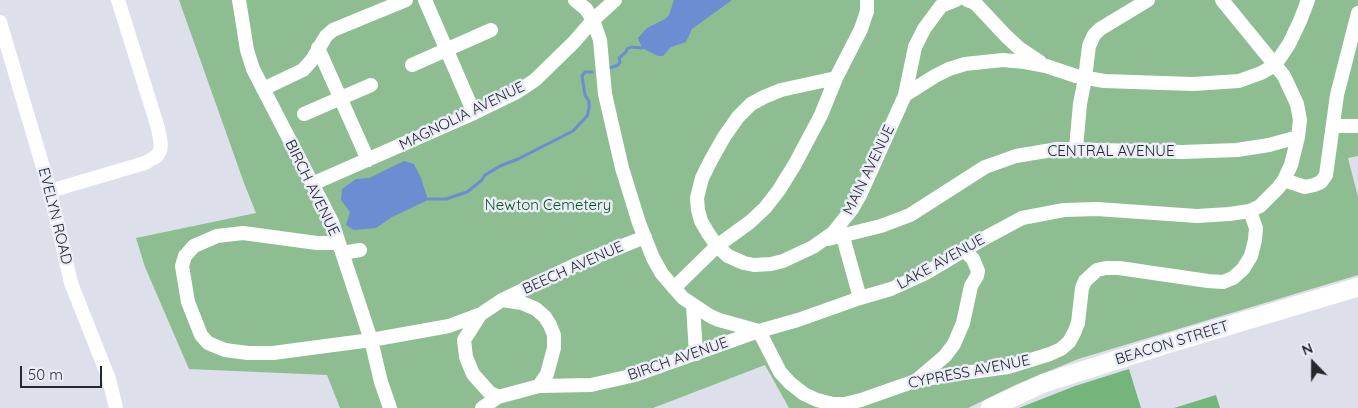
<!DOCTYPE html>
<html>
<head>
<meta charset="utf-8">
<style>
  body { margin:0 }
  #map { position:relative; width:1358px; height:408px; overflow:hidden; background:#dddfeb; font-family:Quicksand,sans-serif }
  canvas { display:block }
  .north { position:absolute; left:1288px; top:338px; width:50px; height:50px; -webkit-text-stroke:4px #eaedf8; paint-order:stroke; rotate:338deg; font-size:14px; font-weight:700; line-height:20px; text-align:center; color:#26272c }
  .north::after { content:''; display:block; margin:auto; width:18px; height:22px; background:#26272c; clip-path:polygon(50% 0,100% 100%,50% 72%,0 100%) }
  .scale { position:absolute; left:20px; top:366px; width:82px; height:22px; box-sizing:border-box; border:2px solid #26272c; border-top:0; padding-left:6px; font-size:15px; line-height:18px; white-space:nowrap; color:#26272c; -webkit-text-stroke:4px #eaedf8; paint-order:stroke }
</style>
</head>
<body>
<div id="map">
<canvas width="1358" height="408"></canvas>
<div class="north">N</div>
<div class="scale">50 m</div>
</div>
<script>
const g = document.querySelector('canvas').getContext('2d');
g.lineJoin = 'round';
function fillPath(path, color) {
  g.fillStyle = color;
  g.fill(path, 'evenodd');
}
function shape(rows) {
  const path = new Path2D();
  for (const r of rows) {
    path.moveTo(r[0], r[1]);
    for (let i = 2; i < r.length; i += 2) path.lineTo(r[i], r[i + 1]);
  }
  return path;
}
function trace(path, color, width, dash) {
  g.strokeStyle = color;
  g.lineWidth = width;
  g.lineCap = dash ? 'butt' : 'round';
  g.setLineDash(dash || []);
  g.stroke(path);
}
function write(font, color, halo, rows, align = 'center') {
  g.font = font + ' Quicksand,sans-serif';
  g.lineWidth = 5;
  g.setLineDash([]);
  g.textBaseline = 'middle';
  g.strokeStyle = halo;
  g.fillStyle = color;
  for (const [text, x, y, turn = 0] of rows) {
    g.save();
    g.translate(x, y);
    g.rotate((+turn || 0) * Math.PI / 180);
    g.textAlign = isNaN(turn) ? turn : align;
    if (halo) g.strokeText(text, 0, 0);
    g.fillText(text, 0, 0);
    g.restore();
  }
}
fillPath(shape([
  [179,0,1358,0,1358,156,1348,158,1358,197,1358,275,1078,359,1015,385,968,408,789,408,765,365,653,408,340,408,327,375,189,369,145,267,136,238,256,213,244,183]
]), '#8dbd91');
fillPath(shape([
  [1129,369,1141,408,1019,408,1075,386],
  [1216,395,1220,408,1174,408]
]), '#73b57a');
fillPath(shape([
  [674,0,732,0,692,29,686,42,671,47,663,56,658,56,642,48,638,38,647,28,665,19,669,15],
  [404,161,414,164,421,178,427,197,426,201,392,217,376,228,354,230,346,225,350,212,341,200,342,189,356,179,369,178]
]), '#6c8dd1');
trace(shape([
  [610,68,618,65,620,62,619,58,626,52,627,49,631,47,642,48],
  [426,199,446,199,467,192,481,181,485,175,500,166,518,159,573,131,587,116,589,109,589,101,585,95,582,76,585,72,592,72]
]), '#6c8dd1', 3);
trace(shape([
  [239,0,247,50,253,69,332,222,371,340,381,382,390,408],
  [425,0,474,113],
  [615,0,593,20,600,40,605,94,622,168,639,223,653,258,662,274,683,298,710,316,719,320,759,331,798,320,860,298,891,289,924,274,983,239,1022,218,1064,210,1097,209,1197,216,1229,214,1250,211,1260,206,1278,188,1284,180,1291,165,1298,137,1300,120,1297,104,1284,76,1222,0],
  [867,0,867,11,861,29,836,78,781,90,764,97,751,104,738,117,724,137,711,160,702,178,697,198,698,210,701,221,708,233,717,246,728,256,744,263,754,265,771,264,783,261,813,247,833,233,852,209,861,193,905,95,935,76,949,69,965,64,1003,60,1025,62,1046,66,1076,76,1104,81,1193,84,1239,81,1261,73,1275,65,1289,44,1300,21,1308,0],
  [967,0,975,3,1006,36,1019,48,1040,62],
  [0,22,50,191,71,283,109,379,116,408],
  [318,48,368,160],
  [412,65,491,30],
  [263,89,303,70,312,60,326,36,333,30,406,0],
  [905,95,915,47,924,29,941,6,956,0],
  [304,114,371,85],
  [1333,126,1358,126],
  [1076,148,1080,104,1085,78,1089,46,1094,35,1100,29,1148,0],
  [1284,180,1305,187,1314,185,1321,182,1326,175,1337,95,1358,13],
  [312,184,474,113,517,92,535,80,574,42,593,20,586,9,575,0],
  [50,191,145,163,157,156,160,151,161,144,158,128,118,0],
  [840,226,860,298],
  [828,239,881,226,910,215,985,167,1016,156,1058,149,1182,152,1237,150,1269,145,1298,137],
  [338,243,317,243,243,233,217,236,194,246,185,256,182,266,188,302,201,335,208,343,225,350,248,353,273,353,371,340,449,326,481,314,502,300,577,264,645,237],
  [342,253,360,250],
  [674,288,717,246,750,222,765,208,779,190,795,164,821,115,836,78],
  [502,300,522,303,536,309,545,317,550,325,554,335,554,348,547,374,539,386],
  [693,305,696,354],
  [480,315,464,340,466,357,473,374,489,392,498,397],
  [918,379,945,356,954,344,963,323,971,286,977,276,978,271,973,259,964,250],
  [482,408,498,397,539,386,591,385,635,375,759,331,780,372,790,383,804,394,817,400,833,404,845,404,861,400,915,381,942,376,1008,367,1050,354,1061,349,1069,342,1074,333,1078,323,1082,288,1085,281,1097,270,1106,268,1119,268,1208,281,1223,282,1233,278,1243,269,1251,256,1255,240,1256,228,1250,211]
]), '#fff', 14);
trace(shape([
  [990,408,1044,383,1167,344,1358,287]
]), '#fff', 19);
write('15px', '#26272c', '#eaedf8', [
  ["MAGNOLIA AVENUE",462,116,-26],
  ["CENTRAL AVENUE",1111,151],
  ["MAIN AVENUE",869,170,-64],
  ["BIRCH AVENUE",312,188,64],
  ["EVELYN ROAD",55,216,76],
  ["LAKE AVENUE",941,262,-29],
  ["BEECH AVENUE",573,268,-24],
  ["BEACON STREET",1172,343,-17],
  ["BIRCH AVENUE",678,359,-19],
  ["CYPRESS AVENUE",969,372,-11]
]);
write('15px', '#05521b', '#eaedf8', [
  ["Newton Cemetery",548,205]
]);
</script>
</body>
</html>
